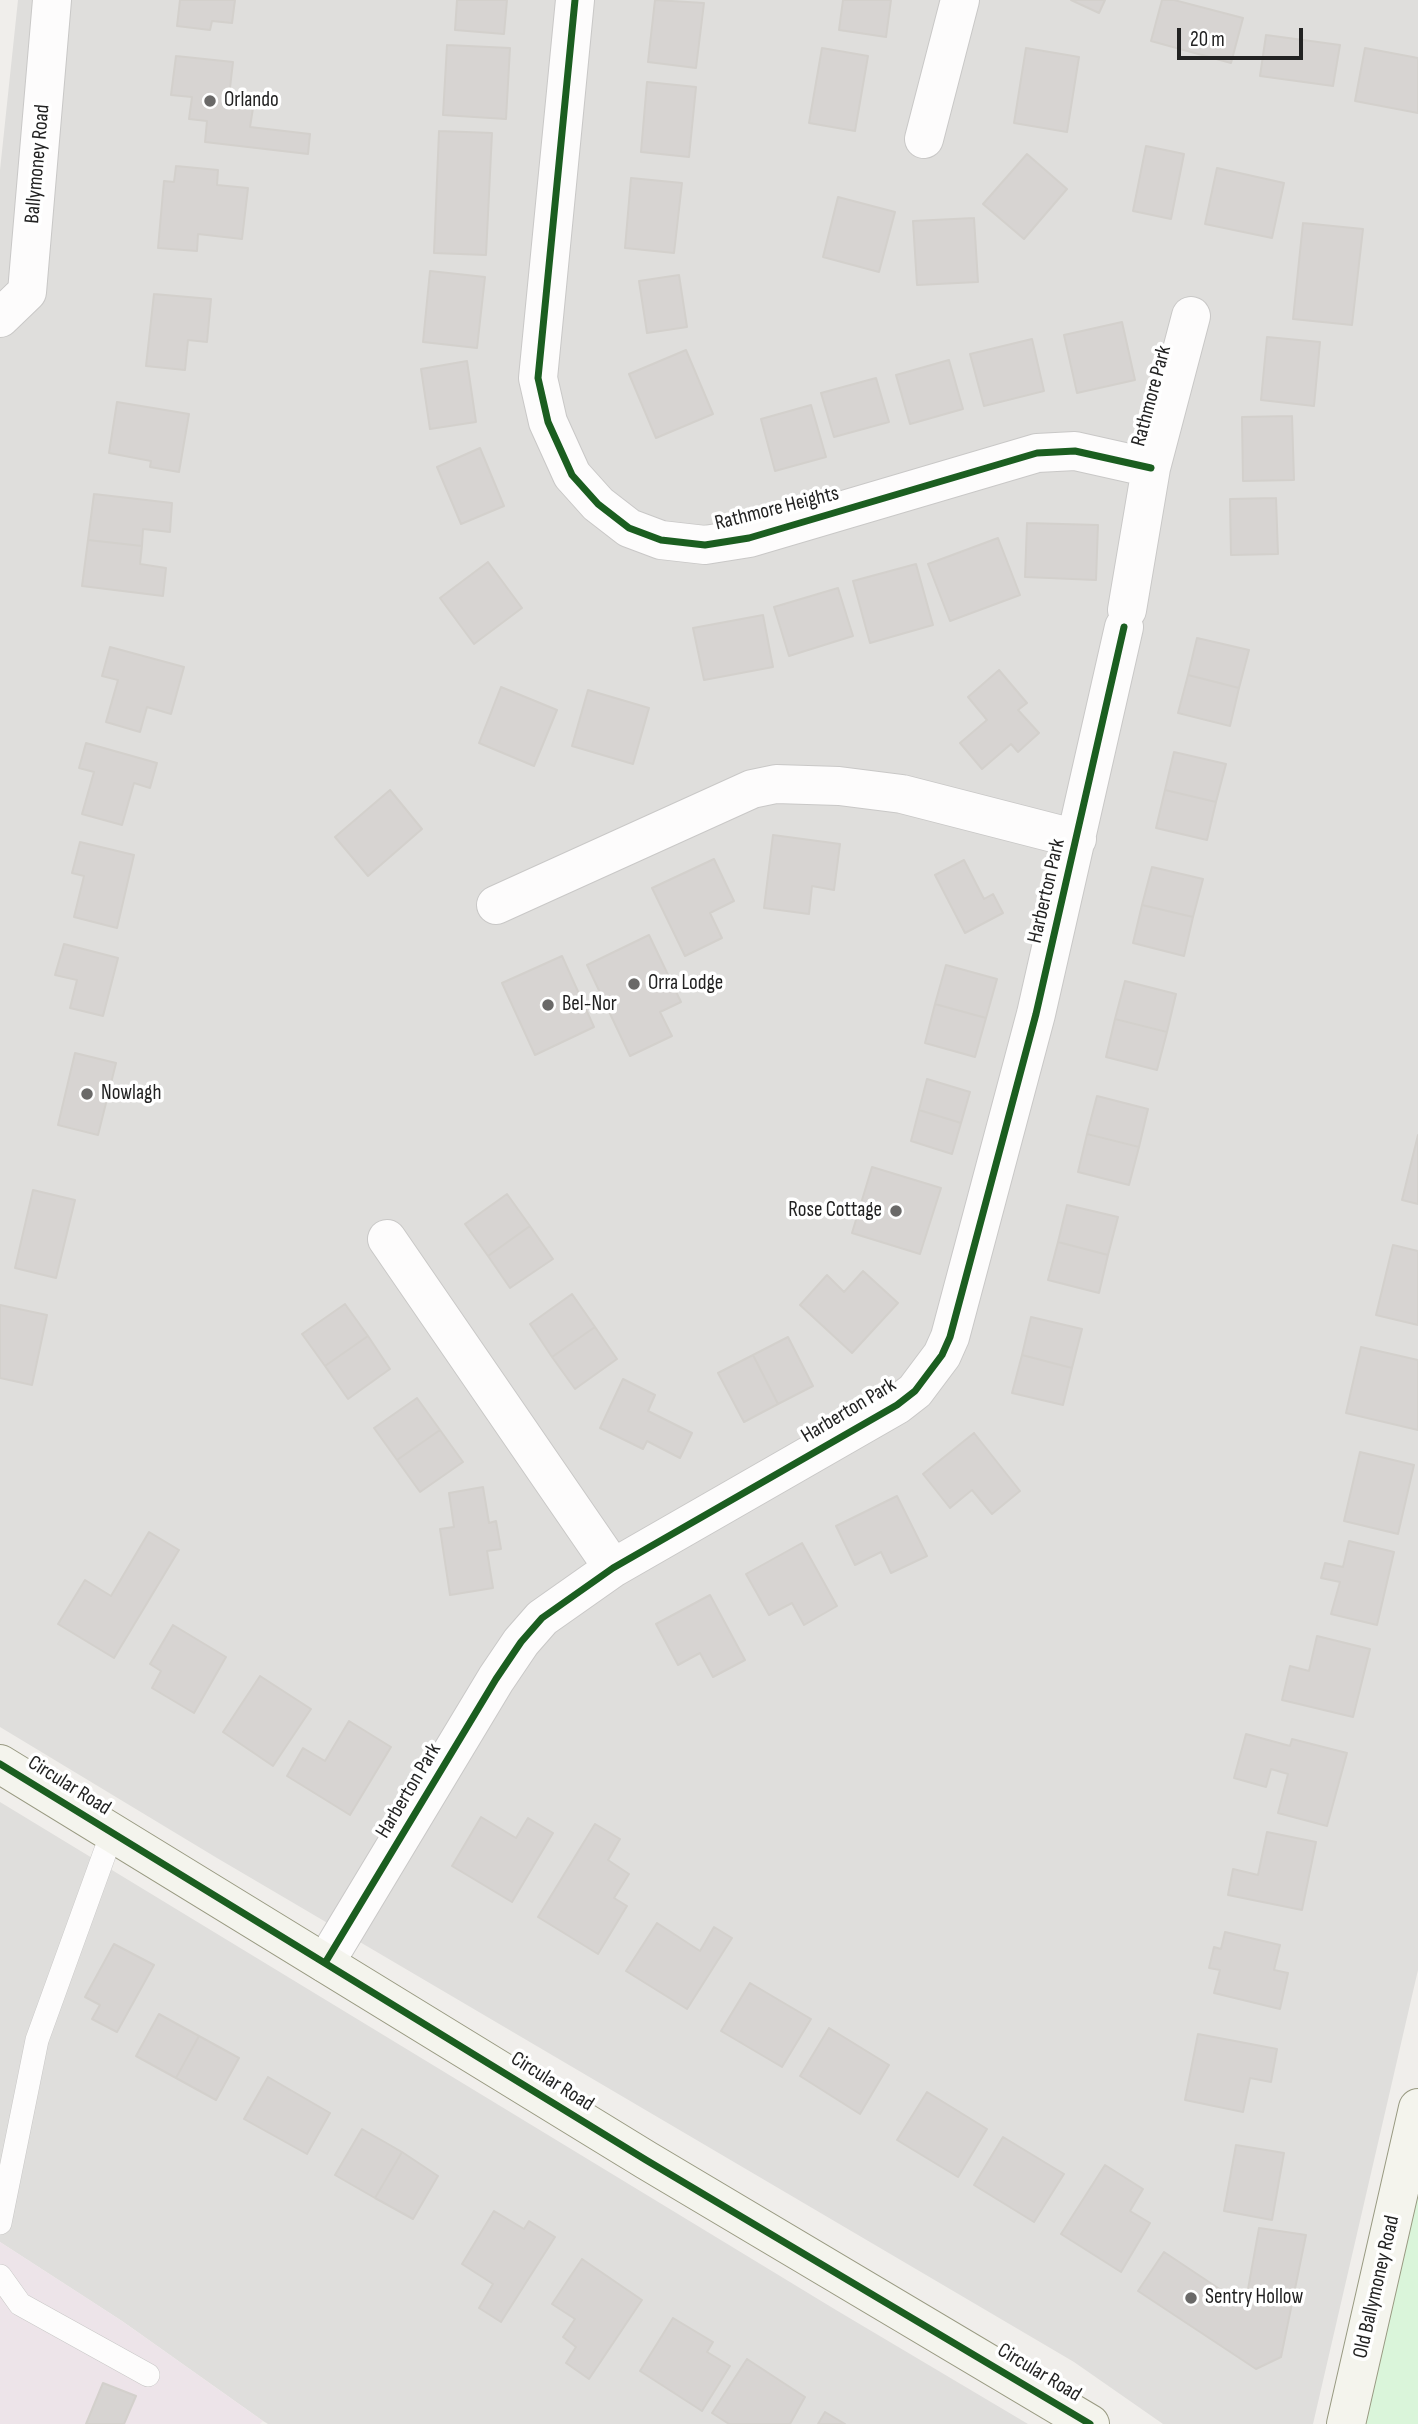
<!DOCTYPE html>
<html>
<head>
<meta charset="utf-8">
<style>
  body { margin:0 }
  #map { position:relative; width:1418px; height:2424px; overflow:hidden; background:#f0eeeb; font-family:"Sofia Sans Condensed",sans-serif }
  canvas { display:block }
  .scale { position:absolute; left:1177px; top:28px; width:126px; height:32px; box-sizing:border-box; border:4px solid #222; border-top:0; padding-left:9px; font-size:21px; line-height:24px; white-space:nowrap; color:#222; -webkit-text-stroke:5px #fff; paint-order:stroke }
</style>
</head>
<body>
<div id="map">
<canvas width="1418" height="2424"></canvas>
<div class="scale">20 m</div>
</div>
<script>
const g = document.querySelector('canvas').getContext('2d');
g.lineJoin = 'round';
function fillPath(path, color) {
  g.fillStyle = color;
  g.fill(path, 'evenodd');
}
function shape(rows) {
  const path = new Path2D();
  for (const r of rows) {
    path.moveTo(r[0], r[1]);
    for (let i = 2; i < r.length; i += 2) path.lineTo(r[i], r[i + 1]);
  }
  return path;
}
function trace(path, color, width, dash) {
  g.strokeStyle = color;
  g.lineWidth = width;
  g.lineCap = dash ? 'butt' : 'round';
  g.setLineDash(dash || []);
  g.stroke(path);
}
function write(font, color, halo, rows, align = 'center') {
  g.font = font + ' "Sofia Sans Condensed",sans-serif';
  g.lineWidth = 7;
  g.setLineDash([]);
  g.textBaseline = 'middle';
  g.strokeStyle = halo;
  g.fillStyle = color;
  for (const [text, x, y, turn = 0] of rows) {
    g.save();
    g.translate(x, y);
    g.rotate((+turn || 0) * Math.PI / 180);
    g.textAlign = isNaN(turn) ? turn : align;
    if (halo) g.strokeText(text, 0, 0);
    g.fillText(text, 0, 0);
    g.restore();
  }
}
fillPath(shape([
  [18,0,1418,0,1418,1970,1313,2424,1163,2424,1074,2362,217,1858,0,1727,0,170],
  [0,1802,836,2310,1028,2424,268,2424,263,2421,122,2321,0,2242]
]), '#dfdedc');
fillPath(shape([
  [0,2242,122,2321,263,2421,260,2424,0,2424]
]), '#ede4e9');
fillPath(shape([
  [1418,2165,1418,2424,1353,2424]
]), '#daf5da');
const building = shape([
  [180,0,235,0,232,23,212,21,210,30,177,26,180,0],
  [457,0,507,0,504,34,455,30,457,0],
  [655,0,704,3,696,68,648,62,655,0],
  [843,0,891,0,886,37,839,30,843,0],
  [1071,0,1105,0,1099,13,1071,0],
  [1162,0,1174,0,1243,18,1231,63,1151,41,1162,0],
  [1266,35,1340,45,1333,86,1260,76,1266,35],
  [447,45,510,48,506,119,443,115,447,45],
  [822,48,868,56,855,131,809,123,822,48],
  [1026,48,1079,57,1067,132,1014,123,1026,48],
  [1365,48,1418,58,1418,113,1355,101,1365,48],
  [176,56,233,62,228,105,253,108,250,127,310,134,308,154,205,142,207,121,189,119,192,97,171,95,176,56],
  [647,82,696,87,689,157,641,152,647,82],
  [439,131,492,133,486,255,434,253,439,131],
  [1146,146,1184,154,1171,219,1133,211,1146,146],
  [1027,154,1067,189,1024,239,983,204,1027,154],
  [176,166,218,170,217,185,248,188,242,239,198,234,197,251,158,248,164,181,174,182,176,166],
  [1217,168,1284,183,1272,238,1205,224,1217,168],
  [631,178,682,183,674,253,625,248,631,178],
  [838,197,895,212,879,272,823,257,838,197],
  [974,218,978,282,917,285,913,221,974,218],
  [1303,223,1363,229,1352,325,1293,319,1303,223],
  [430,271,485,277,477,348,423,342,430,271],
  [679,275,687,327,647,333,639,281,679,275],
  [154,294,211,299,207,342,188,340,185,370,146,366,154,294],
  [1122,322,1135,380,1077,393,1064,335,1122,322],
  [1267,337,1320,342,1314,406,1261,400,1267,337],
  [1032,339,1044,391,984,406,970,354,1032,339],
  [686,350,713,414,656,438,629,374,686,350],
  [949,360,963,409,910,424,896,375,949,360],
  [467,361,476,422,430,429,421,369,467,361],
  [876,378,889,422,834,437,821,393,876,378],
  [117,402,189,414,179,472,150,467,151,461,109,453,117,402],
  [811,405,826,457,775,471,761,419,811,405],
  [1292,416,1294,480,1243,481,1242,417,1292,416],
  [480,448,504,506,461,524,437,467,480,448],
  [94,494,172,503,170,532,143,529,142,546,88,540,94,494],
  [1276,498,1278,554,1231,555,1230,499,1276,498],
  [1027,523,1098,525,1096,580,1025,577,1027,523],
  [998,538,1020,595,950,621,928,564,998,538],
  [88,540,142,546,140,564,166,568,163,596,82,586,88,540],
  [488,562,522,608,474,644,440,598,488,562],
  [916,564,933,625,870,643,853,581,916,564],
  [838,588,853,636,789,656,774,607,838,588],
  [763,615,773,667,704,680,693,628,763,615],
  [1197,638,1249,650,1239,688,1188,675,1197,638],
  [110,647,184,667,171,714,147,707,140,732,106,722,118,680,102,676,110,647],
  [999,670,1027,703,1018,710,1039,733,1018,752,1011,744,982,769,960,743,987,720,968,697,999,670],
  [1188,675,1239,688,1230,726,1178,713,1188,675],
  [501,687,557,710,534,766,479,743,501,687],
  [588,690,649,708,633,764,572,746,588,690],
  [86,743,157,763,150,788,134,783,122,825,82,814,94,772,79,768,86,743],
  [1174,752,1226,764,1216,802,1165,790,1174,752],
  [390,790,422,829,368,876,335,837,390,790],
  [1165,790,1216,802,1207,840,1156,828,1165,790],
  [773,835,840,844,834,890,812,886,809,914,764,908,773,835],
  [80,842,134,855,117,928,74,917,84,876,72,873,80,842],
  [714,859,734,901,710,913,722,938,685,956,652,888,714,859],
  [964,860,984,899,993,894,1003,913,965,933,935,875,964,860],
  [1152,867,1203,879,1193,917,1142,905,1152,867],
  [1142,905,1193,917,1184,956,1133,943,1142,905],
  [649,935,681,1002,660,1012,672,1036,630,1056,587,965,649,935],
  [64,944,118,958,103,1016,70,1008,77,980,55,975,64,944],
  [562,956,594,1027,535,1055,502,983,562,956],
  [946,965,997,979,986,1018,935,1004,946,965],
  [1125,981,1176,994,1167,1032,1115,1019,1125,981],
  [935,1004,986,1018,975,1057,925,1043,935,1004],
  [1115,1019,1167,1032,1157,1070,1106,1057,1115,1019],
  [75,1053,116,1063,98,1135,58,1125,75,1053],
  [927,1079,970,1092,961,1123,919,1110,927,1079],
  [1097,1096,1148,1109,1139,1147,1087,1134,1097,1096],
  [919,1110,961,1123,952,1154,911,1141,919,1110],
  [1087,1134,1139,1147,1129,1185,1078,1172,1087,1134],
  [1418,1135,1418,1204,1402,1200,1418,1135],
  [872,1167,941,1188,920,1254,852,1233,872,1167],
  [33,1190,75,1200,56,1278,15,1268,33,1190],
  [507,1194,530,1226,488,1256,465,1224,507,1194],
  [1067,1205,1118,1217,1108,1255,1058,1242,1067,1205],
  [530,1226,553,1259,510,1288,488,1256,530,1226],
  [1058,1242,1108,1255,1099,1293,1048,1280,1058,1242],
  [1393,1245,1418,1251,1418,1325,1376,1315,1393,1245],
  [863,1271,898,1303,852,1353,800,1305,827,1275,844,1292,863,1271],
  [572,1294,595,1327,552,1357,530,1324,572,1294],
  [345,1304,368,1336,325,1366,302,1334,345,1304],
  [0,1305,47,1315,32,1385,0,1378,0,1305],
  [1031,1317,1082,1329,1072,1368,1022,1355,1031,1317],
  [595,1327,617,1359,575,1389,552,1357,595,1327],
  [368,1336,390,1369,348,1399,325,1366,368,1336],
  [788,1337,813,1386,778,1404,753,1355,788,1337],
  [1361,1347,1418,1360,1418,1430,1346,1413,1361,1347],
  [753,1355,778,1404,744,1422,718,1373,753,1355],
  [1022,1355,1072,1368,1063,1405,1012,1393,1022,1355],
  [623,1379,655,1395,648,1411,692,1433,680,1458,647,1441,643,1449,600,1428,623,1379],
  [417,1398,440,1430,397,1460,374,1428,417,1398],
  [440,1430,463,1462,420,1492,397,1460,440,1430],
  [974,1433,1020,1491,992,1514,972,1490,950,1508,923,1474,974,1433],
  [1360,1452,1414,1465,1398,1534,1344,1521,1360,1452],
  [483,1487,489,1523,496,1521,501,1549,487,1551,493,1588,450,1595,440,1529,454,1527,449,1493,483,1487],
  [897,1496,927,1556,891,1573,881,1552,855,1565,836,1526,897,1496],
  [149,1532,179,1550,114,1658,58,1624,85,1580,111,1596,149,1532],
  [1349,1541,1394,1552,1377,1625,1331,1614,1340,1582,1321,1578,1325,1563,1343,1567,1349,1541],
  [802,1543,837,1606,804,1625,792,1603,769,1615,746,1574,802,1543],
  [710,1595,745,1660,713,1677,700,1653,678,1665,656,1624,710,1595],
  [173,1625,226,1657,194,1713,152,1688,161,1671,150,1664,173,1625],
  [1317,1636,1370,1649,1353,1717,1282,1700,1290,1666,1309,1671,1317,1636],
  [260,1676,311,1709,273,1766,223,1732,260,1676],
  [349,1721,391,1747,350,1815,287,1776,303,1748,325,1761,349,1721],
  [1246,1734,1290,1746,1292,1739,1347,1753,1327,1826,1278,1813,1288,1774,1271,1769,1266,1787,1234,1778,1246,1734],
  [481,1817,516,1838,528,1818,553,1833,512,1902,452,1866,481,1817],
  [595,1824,620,1839,608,1860,629,1874,614,1898,627,1906,598,1954,538,1917,595,1824],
  [1267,1832,1316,1842,1302,1910,1228,1895,1233,1869,1258,1875,1267,1832],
  [657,1923,700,1951,714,1927,732,1938,687,2009,626,1971,657,1923],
  [1225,1932,1280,1945,1274,1970,1288,1973,1280,2009,1214,1993,1220,1970,1209,1968,1214,1947,1221,1949,1225,1932],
  [114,1944,154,1965,117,2032,92,2019,100,2005,85,1997,114,1944],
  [750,1983,811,2019,782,2067,721,2031,750,1983],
  [159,2014,199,2036,176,2078,136,2056,159,2014],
  [829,2028,889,2065,860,2114,800,2076,829,2028],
  [1198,2034,1277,2049,1271,2082,1250,2078,1243,2112,1185,2100,1198,2034],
  [199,2036,239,2058,216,2100,176,2078,199,2036],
  [268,2077,330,2113,307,2154,244,2119,268,2077],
  [927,2092,987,2129,958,2177,897,2140,927,2092],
  [362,2129,402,2152,375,2198,335,2175,362,2129],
  [1003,2137,1064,2174,1034,2222,974,2185,1003,2137],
  [1236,2145,1284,2153,1272,2220,1224,2211,1236,2145],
  [402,2152,438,2176,413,2219,375,2198,402,2152],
  [1105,2165,1143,2189,1130,2211,1150,2223,1121,2272,1061,2234,1105,2165],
  [494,2211,524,2229,529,2221,555,2237,501,2322,479,2308,493,2284,462,2264,494,2211],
  [1259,2228,1306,2235,1281,2357,1256,2369,1138,2291,1164,2252,1245,2306,1259,2228],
  [582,2259,642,2300,589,2379,566,2363,576,2347,563,2337,575,2319,552,2304,582,2259],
  [673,2318,713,2342,707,2352,730,2366,702,2411,640,2371,673,2318],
  [747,2359,805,2397,790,2424,729,2424,712,2413,747,2359],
  [103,2383,136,2396,124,2424,86,2424,103,2383],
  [825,2412,845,2424,818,2424,825,2412]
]);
fillPath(building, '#d7d4d2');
trace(building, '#d3d0cc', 2);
const lane = shape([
  [0,2223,37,2040,112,1833],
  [0,2276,20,2304,148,2375]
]);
const street = shape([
  [575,0,538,378,548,422,572,475,598,504,629,528,661,540,705,545,749,538,1037,453,1075,451,1151,468],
  [924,139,960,0],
  [0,318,27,292,52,0],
  [1127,610,1151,468,1191,316],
  [496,905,752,789,776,784,839,786,902,794,1077,839],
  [387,1239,613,1568],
  [325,1963,496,1679,521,1642,542,1618,613,1568,897,1405,915,1391,942,1355,950,1337,1036,1014,1124,627]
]);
const secondary = shape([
  [0,1764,646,2160,1090,2424],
  [1346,2424,1418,2108]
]);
trace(lane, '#c9c8c7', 24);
trace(street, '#c9c8c7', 40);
trace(secondary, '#999a82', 40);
trace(lane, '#fdfcfc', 23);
trace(street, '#fdfcfc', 38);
trace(secondary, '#f4f4ed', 38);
trace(shape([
  [575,0,538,378,548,422,572,475,598,504,629,528,661,540,705,545,749,538,1037,453,1075,451,1151,468],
  [0,1764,646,2160,1090,2424],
  [325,1963,496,1679,521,1642,542,1618,613,1568,897,1405,915,1391,942,1355,950,1337,1036,1014,1124,627]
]), '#1b5e20', 7);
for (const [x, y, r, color] of [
  [210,101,7,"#6a6968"],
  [634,984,7,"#6a6968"],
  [548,1005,7,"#6a6968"],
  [87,1094,7,"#6a6968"],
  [896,1211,7,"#6a6968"],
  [1191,2298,7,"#6a6968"]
]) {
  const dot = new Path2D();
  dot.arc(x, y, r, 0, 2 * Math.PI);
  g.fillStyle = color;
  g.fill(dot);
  trace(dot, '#fff', 2.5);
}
write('21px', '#222', '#fff', [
  ["Orlando",224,101],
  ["Orra Lodge",648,984],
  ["Bel-Nor",562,1005],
  ["Nowlagh",101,1094],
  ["Rose Cottage",882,1211,"right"],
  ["Sentry Hollow",1205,2298]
], 'left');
write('21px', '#222', '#fff', [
  ["Ballymoney Road",38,164,-85],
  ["Rathmore Park",1152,396,-75],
  ["Rathmore Heights",777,509,-14],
  ["Harberton Park",1047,891,-77],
  ["Harberton Park",849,1411,-31],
  ["Circular Road",69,1786,32],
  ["Harberton Park",409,1791,-59],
  ["Circular Road",552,2082,32],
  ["Old Ballymoney Road",1377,2287,-77],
  ["Circular Road",1039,2373,31]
]);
</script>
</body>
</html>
